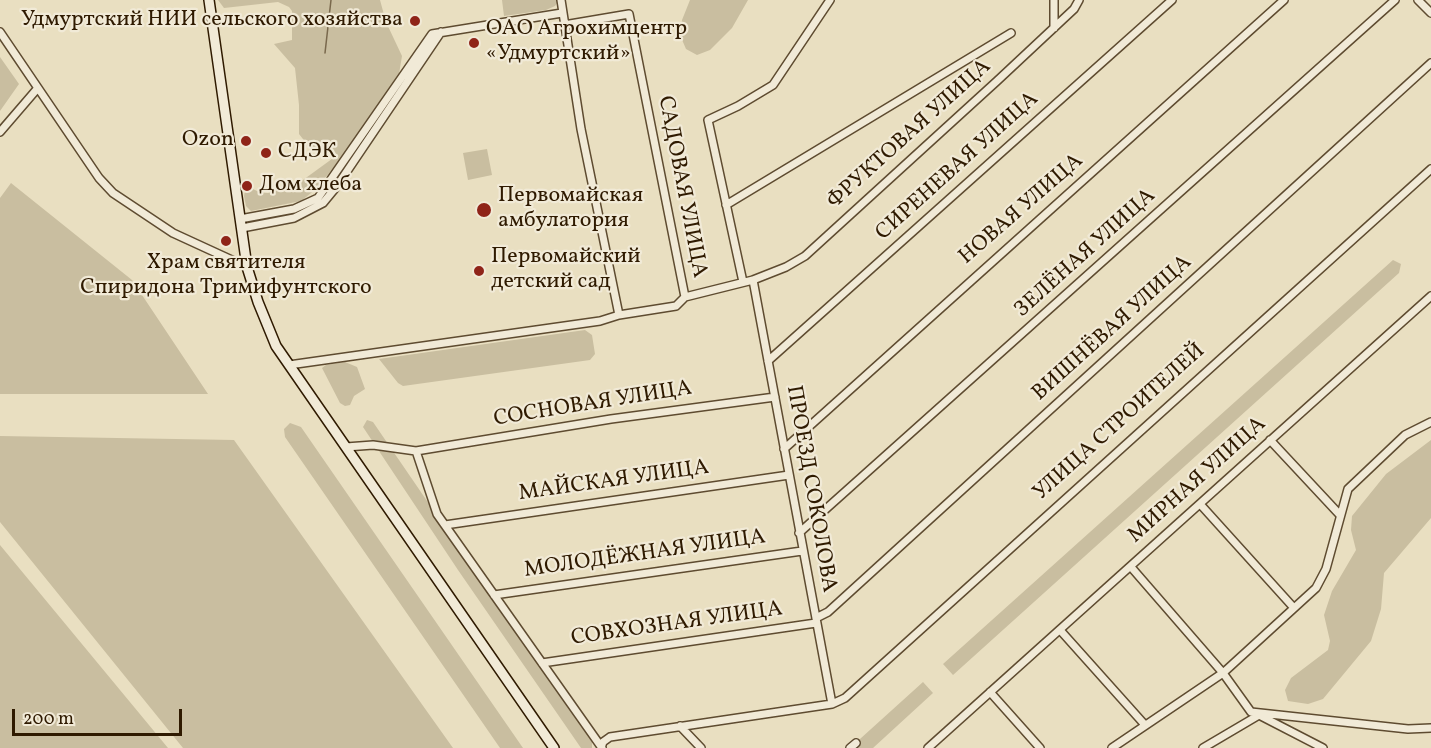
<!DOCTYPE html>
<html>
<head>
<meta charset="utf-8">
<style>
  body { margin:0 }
  #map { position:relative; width:1431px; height:748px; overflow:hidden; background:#e9dfc1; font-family:Vollkorn,serif }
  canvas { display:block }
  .scale { position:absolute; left:12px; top:709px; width:170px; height:27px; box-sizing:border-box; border:3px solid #2f1a00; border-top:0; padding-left:8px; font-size:18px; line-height:21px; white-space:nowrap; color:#2f1a00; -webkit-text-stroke:4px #f1ead7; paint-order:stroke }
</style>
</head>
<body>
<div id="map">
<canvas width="1431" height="748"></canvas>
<div class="scale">200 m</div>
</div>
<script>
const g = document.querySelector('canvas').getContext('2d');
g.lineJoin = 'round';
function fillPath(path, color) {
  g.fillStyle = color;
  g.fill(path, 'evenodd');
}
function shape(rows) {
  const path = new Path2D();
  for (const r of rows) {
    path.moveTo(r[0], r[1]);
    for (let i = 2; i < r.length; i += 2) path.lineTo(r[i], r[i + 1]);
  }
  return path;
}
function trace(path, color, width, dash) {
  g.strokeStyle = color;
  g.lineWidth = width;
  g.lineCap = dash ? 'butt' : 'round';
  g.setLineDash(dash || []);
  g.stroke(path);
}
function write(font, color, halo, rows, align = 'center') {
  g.font = font + ' Vollkorn,serif';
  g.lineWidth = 4.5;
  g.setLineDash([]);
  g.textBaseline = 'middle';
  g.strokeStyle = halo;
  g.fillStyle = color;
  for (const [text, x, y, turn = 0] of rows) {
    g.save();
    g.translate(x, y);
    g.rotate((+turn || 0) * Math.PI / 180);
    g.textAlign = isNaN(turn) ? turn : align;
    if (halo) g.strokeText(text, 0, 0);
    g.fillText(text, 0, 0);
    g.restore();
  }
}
fillPath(shape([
  [218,0,380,0,386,22,402,56,399,74,339,161,316,189,301,201,251,211,246,206,244,196,245,190,249,187,259,192,268,193,303,180,336,156,332,148,310,148,299,134,299,105,295,68,274,44,292,40,292,11,289,7,278,2,224,8],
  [502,0,559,0,555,6,546,10,504,16],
  [690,0,748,0,732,28,710,50,697,55,686,49,680,35,682,20],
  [433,36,436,38,325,198,304,213,252,224,251,220,303,209,319,199],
  [0,57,19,84,0,111],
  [487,149,492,175,468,180,463,153],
  [11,183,132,280,208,394,0,394,0,198],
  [1393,260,1401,264,1399,273,953,675,943,664],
  [585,330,592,335,595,354,590,360,403,386,398,383,379,359],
  [345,362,357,367,365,389,354,396,350,405,345,406,340,403,322,368,326,365],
  [367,420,373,422,592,742,592,748,581,748,458,570,363,427],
  [290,423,301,427,523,748,500,748,285,437,284,429],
  [0,436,234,440,453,748,183,748,0,522],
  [1431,440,1431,518,1384,573,1381,609,1371,641,1323,699,1308,704,1288,701,1285,690,1291,678,1328,650,1330,641,1324,615,1332,591,1356,550,1351,530,1352,516,1386,474],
  [0,545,168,748,0,748],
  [923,682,933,693,873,748,850,748]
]), '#c9bea0');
trace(shape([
  [325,53,331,0]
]), '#79684c', 1.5);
const street = shape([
  [561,0,581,129,619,315],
  [1418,0,1431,13],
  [564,25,629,14,685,297],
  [1054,28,1054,0],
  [0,32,99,178,113,193,173,233,247,267],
  [0,132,37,89],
  [726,205,1011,33],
  [240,219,294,209,318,198,432,34,562,13],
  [242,228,294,218,323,203,337,186,441,32],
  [753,280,832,704],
  [743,282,708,120,738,106,773,85,830,0],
  [768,361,1172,0],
  [289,365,600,321,619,315,676,306,685,297,753,280,786,267,805,256,997,81,1074,9,1079,0],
  [1270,440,1340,515],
  [346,447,373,445,416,451,611,419,775,397],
  [784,449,1284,0],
  [416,451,437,514,602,748],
  [1200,504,1294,608],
  [445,525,789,475],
  [799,533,1395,0],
  [1131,567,1223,673,1251,712,1408,729,1431,728],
  [494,595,802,551],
  [816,618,828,612,1431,63],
  [1060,630,1145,725],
  [542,663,816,623],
  [990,692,1040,748],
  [680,726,701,748],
  [601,748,603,742,610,737,832,704,845,698,1431,169],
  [850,748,856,743],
  [928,748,1431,296],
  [1112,748,1223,673,1316,588,1326,569,1348,489,1405,435,1431,422],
  [1203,748,1259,715,1323,748]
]);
const secondary = shape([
  [209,0,247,267,258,302,276,346,554,748]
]);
trace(street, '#5e4b30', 10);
trace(secondary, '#2f1a00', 12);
trace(street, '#f1ead7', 7);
trace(secondary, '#f1ead7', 9);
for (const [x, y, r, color] of [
  [415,21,6,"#8f2418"],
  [474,43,6,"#8f2418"],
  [246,141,6,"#8f2418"],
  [266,153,6,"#8f2418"],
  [247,186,6,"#8f2418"],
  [484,210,8,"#8f2418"],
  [226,241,6,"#8f2418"],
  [479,271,6,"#8f2418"]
]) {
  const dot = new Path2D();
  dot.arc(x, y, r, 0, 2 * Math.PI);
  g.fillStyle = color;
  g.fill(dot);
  trace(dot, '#f1ead7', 2);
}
write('22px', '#2f1a00', '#f1ead7', [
  ["Удмуртский НИИ сельского хозяйства",403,21,"right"],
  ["ОАО Агрохимцентр",486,30],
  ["«Удмуртский»",486,55],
  ["Ozon",234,141,"right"],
  ["СДЭК",278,153],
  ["Дом хлеба",259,186],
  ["Первомайская",498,197],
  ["амбулатория",498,222],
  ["Первомайский",491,258],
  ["детский сад",491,283],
  ["Храм святителя",226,264,"center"],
  ["Спиридона Тримифунтского",226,289,"center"]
], 'left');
write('22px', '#2f1a00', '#f1ead7', [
  ["ФРУКТОВАЯ УЛИЦА",910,135,-42],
  ["СИРЕНЕВАЯ УЛИЦА",958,167,-42],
  ["САДОВАЯ УЛИЦА",681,187,79],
  ["НОВАЯ УЛИЦА",1022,210,-41],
  ["ЗЕЛЁНАЯ УЛИЦА",1086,254,-42],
  ["ВИШНЁВАЯ УЛИЦА",1113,329,-42],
  ["СОСНОВАЯ УЛИЦА",593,405,-9],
  ["УЛИЦА СТРОИТЕЛЕЙ",1120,423,-42],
  ["МИРНАЯ УЛИЦА",1198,481,-42],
  ["МАЙСКАЯ УЛИЦА",614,482,-8],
  ["ПРОЕЗД СОКОЛОВА",810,489,80],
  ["МОЛОДЁЖНАЯ УЛИЦА",645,555,-8],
  ["СОВХОЗНАЯ УЛИЦА",677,625,-8]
]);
</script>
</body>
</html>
